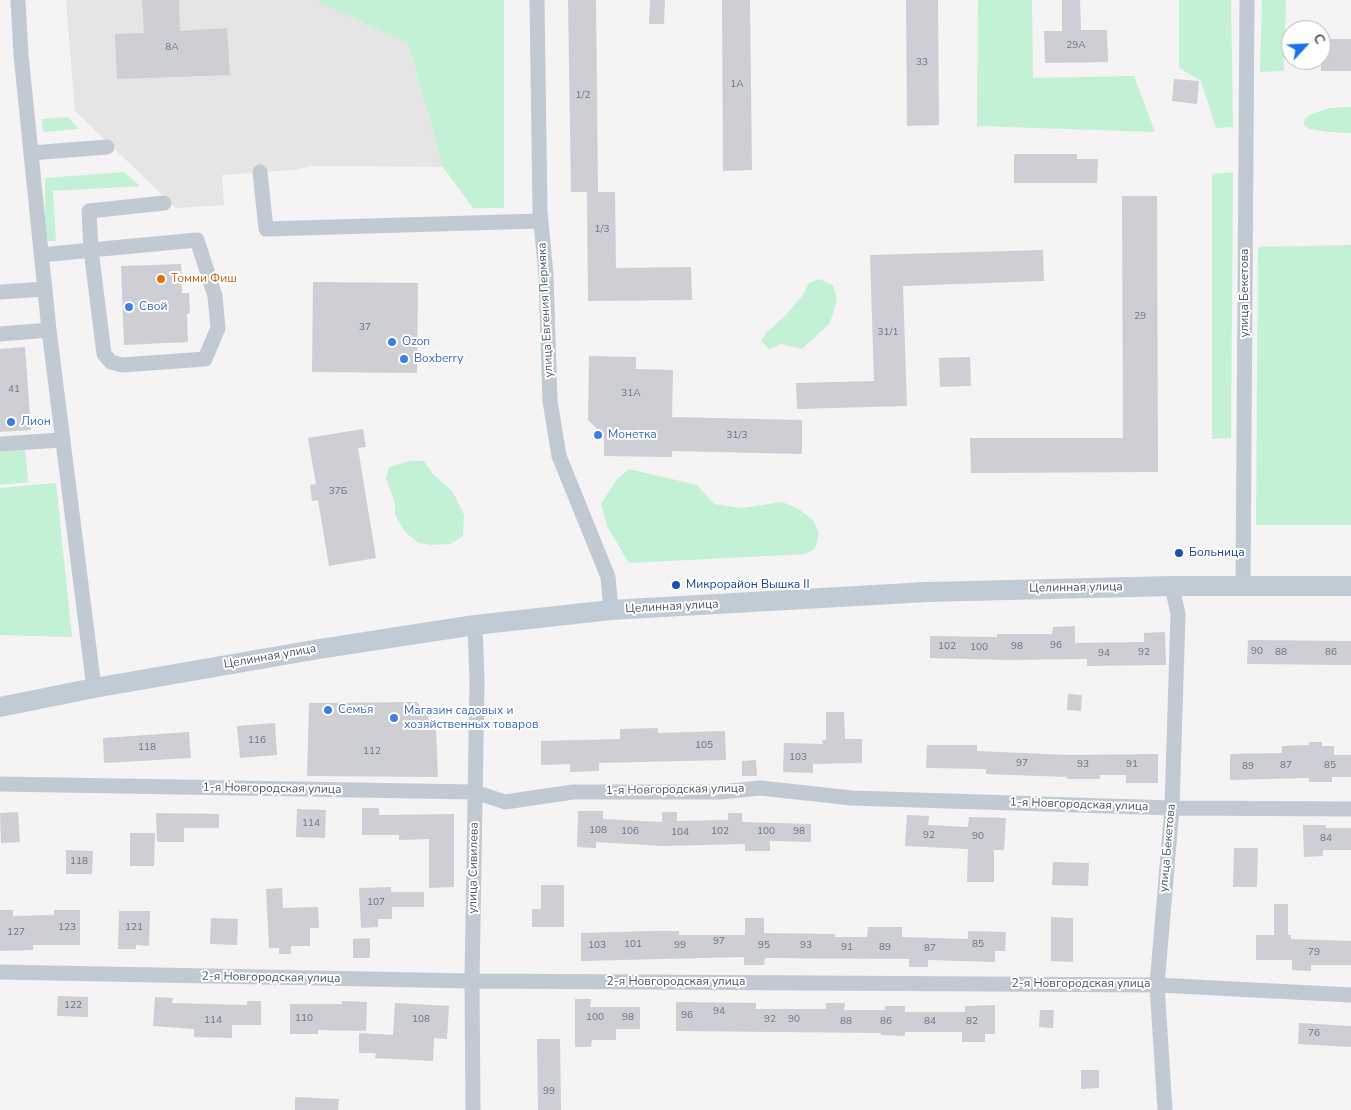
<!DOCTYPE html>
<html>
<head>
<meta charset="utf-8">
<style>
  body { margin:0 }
  #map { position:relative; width:1351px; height:1110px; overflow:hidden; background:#f5f3f3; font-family:"Nunito Sans",sans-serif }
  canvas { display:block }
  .north { position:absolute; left:1281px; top:20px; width:50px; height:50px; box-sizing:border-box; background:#fff; border:1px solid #b7bbc0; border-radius:50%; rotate:65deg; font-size:14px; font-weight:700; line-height:20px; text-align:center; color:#4a5661 }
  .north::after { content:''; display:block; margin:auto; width:18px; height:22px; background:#1a73e8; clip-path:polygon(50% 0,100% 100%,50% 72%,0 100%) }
</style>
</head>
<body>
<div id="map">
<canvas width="1351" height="1110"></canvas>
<div class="north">С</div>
</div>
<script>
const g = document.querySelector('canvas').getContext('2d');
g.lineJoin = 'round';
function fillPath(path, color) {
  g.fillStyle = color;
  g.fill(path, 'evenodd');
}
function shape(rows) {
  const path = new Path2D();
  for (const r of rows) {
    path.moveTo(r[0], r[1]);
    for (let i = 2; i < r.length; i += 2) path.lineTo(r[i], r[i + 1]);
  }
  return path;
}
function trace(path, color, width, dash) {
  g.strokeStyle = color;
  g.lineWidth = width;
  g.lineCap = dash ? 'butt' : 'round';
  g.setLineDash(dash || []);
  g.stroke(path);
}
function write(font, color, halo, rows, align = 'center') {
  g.font = font + ' "Nunito Sans",sans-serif';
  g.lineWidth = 4;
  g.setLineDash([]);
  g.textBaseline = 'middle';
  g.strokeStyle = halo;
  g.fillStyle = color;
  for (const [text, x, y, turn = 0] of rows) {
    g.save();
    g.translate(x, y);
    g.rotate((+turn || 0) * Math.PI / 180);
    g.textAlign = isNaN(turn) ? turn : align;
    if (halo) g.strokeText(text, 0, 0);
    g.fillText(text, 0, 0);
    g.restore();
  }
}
fillPath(shape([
  [66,0,315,0,408,44,443,167,312,166,292,170,222,175,224,205,176,208,75,111]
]), '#e6e4e5');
fillPath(shape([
  [315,0,504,0,504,208,473,208,443,167,408,44],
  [978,0,1032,0,1033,78,1134,76,1155,132,977,126],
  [1179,0,1231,0,1233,127,1216,128,1201,81,1179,68],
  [1262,0,1286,0,1284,71,1260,72],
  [1351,107,1351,133,1328,132,1310,129,1304,125,1305,118,1312,114,1330,108],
  [68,117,79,129,43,132,42,119],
  [124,172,140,186,53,191,56,241,48,241,45,233,45,178],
  [1233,172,1231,438,1212,439,1212,174],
  [1351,245,1351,525,1256,525,1258,247],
  [819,279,833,285,837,300,830,323,802,349,781,344,769,349,761,341,767,332,783,318,803,295,809,283],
  [25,447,28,482,0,485,0,449],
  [410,461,424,461,432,473,453,492,464,515,463,536,450,544,432,545,419,543,406,533,395,515,395,503,386,479,389,467],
  [629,469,697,485,714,504,742,508,782,502,797,508,813,520,819,533,815,549,806,554,629,563,607,526,601,504,617,479],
  [56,483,72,637,0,635,0,488]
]), '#c3f1d5');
fillPath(shape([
  [142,0,179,0,180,31,227,28,230,75,117,79,115,34,144,33],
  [568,0,596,0,598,192,615,192,616,268,691,267,692,300,588,301,587,192,595,192,571,192],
  [650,0,665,0,664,24,649,24],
  [722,0,750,0,752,170,723,171],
  [906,0,938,0,939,125,907,126],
  [1062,0,1080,0,1081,30,1107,30,1108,62,1045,63,1044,31,1062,31],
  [1321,39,1351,39,1351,71,1321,71],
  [1174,79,1199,81,1197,104,1172,101],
  [1014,154,1077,154,1077,159,1098,159,1097,183,1014,183],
  [1122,196,1157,196,1158,472,971,473,970,438,1123,438],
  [1043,250,1044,281,903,286,907,406,797,409,796,383,874,381,870,255],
  [181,264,182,293,189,293,190,313,187,314,188,342,124,345,121,266],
  [313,282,418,283,417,373,312,372],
  [25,347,31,430,0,432,0,349],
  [589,356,636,357,636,369,673,370,672,417,802,420,802,454,672,451,672,457,604,456,604,436,588,420],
  [970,357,971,386,940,387,939,358],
  [363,429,366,447,358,448,376,558,329,566,318,500,312,501,310,485,316,484,308,438],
  [1075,626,1075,643,1144,642,1144,633,1165,632,1166,665,1087,666,1087,659,1006,660,930,658,930,636,997,637,997,634,1052,634,1053,627],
  [1248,640,1351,641,1351,665,1247,664],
  [1068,694,1082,695,1081,711,1067,710],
  [417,702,436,728,438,777,307,776,309,703],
  [826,712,844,712,845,739,862,739,862,763,813,764,813,773,783,772,784,743,823,744,822,740,826,740],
  [275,723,277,755,240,758,237,726],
  [658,728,658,733,725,731,726,760,599,763,599,771,570,772,570,764,541,765,541,741,620,739,620,729],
  [189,732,191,758,104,763,103,738],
  [1309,742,1322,742,1322,746,1334,746,1334,755,1351,755,1351,777,1332,777,1332,782,1309,782,1309,778,1230,780,1230,754,1282,753,1282,746,1309,745],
  [927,745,977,745,977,751,1069,755,1158,754,1158,783,1126,783,1126,775,1100,775,1100,779,1067,779,1067,777,986,774,986,769,926,768],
  [756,760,757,776,742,776,742,761],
  [362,808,379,808,379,815,454,814,454,887,429,888,429,839,399,840,399,835,362,835],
  [297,809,326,810,325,838,296,837],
  [578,811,603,811,603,819,662,822,662,812,677,812,677,821,728,820,728,813,742,813,742,822,811,824,811,842,770,841,770,851,745,851,745,844,663,846,596,842,596,848,577,847],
  [18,812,20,842,1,843,0,813],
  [156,813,219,814,219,828,184,828,184,842,157,842],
  [907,815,929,816,928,825,968,827,969,817,1006,818,1004,850,994,850,994,882,967,882,968,849,905,846],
  [1303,825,1326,825,1326,828,1351,828,1351,850,1323,850,1323,856,1304,857],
  [130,833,155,833,154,866,130,866],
  [1234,848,1258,848,1257,887,1233,887],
  [66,850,93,851,92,874,66,874],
  [1053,862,1089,863,1088,886,1052,885],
  [541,885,564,885,564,927,532,927,532,909,541,909],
  [391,887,391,892,424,892,424,907,392,907,392,919,378,919,378,927,361,928,359,888],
  [282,888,283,908,318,907,319,928,310,928,310,946,291,946,291,954,279,954,279,948,269,948,266,889],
  [1274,904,1288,904,1288,935,1291,935,1291,939,1351,941,1351,965,1311,965,1311,971,1292,970,1292,960,1256,960,1256,935,1274,935],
  [0,910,13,910,13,916,54,915,54,910,80,910,80,945,33,945,33,950,0,951],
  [119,911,150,911,149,946,136,945,136,949,118,949],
  [1051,917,1073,918,1073,962,1051,961],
  [211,918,238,919,237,945,210,944],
  [745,918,764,918,764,933,835,934,835,937,867,937,868,927,902,927,902,937,968,939,968,931,1006,932,1005,951,995,951,995,962,928,960,928,967,909,967,909,959,765,958,764,965,744,965,744,957,581,961,581,933,652,931,679,931,679,935,745,935],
  [370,938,370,958,353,958,353,939],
  [58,996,88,997,88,1017,57,1016],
  [155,997,173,998,172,1003,247,1005,247,1001,261,1001,261,1025,232,1025,232,1038,194,1037,194,1029,153,1026],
  [575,999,591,999,590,1007,640,1007,640,1029,616,1029,616,1040,592,1040,591,1047,575,1047],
  [342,1001,367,1002,366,1031,318,1030,318,1034,290,1034,290,1004,342,1004],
  [676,1002,756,1003,756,1009,826,1009,826,1003,845,1003,844,1010,885,1010,885,1006,905,1006,905,1012,965,1012,965,1006,995,1005,995,1034,985,1034,985,1042,962,1042,962,1032,905,1032,905,1036,881,1035,881,1033,676,1031],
  [395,1003,449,1006,447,1039,434,1038,433,1061,375,1058,376,1053,359,1053,359,1033,393,1035],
  [1040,1010,1054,1010,1053,1028,1039,1027],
  [1299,1023,1351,1026,1351,1047,1298,1044],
  [537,1039,560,1039,561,1110,538,1110],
  [1081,1070,1099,1070,1099,1088,1081,1089],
  [295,1097,339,1099,338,1110,295,1110]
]), '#cdcfd5');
trace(shape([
  [18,0,21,55,49,330,94,688],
  [537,0,540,212,546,275,550,401,559,456,608,577,611,610],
  [31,153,107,147],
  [260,172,266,229,540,221],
  [42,255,91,250,197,240,215,296,218,328,205,359,122,365,111,362,104,354,91,250,89,211,164,203],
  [0,292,45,289],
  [0,334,49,330],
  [0,444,61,440],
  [1243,587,1247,0],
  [0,784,475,792,505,802,573,792,721,792,760,788,852,798,1172,808,1351,809],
  [0,972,472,981,1157,985,1351,995],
  [473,1110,472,981,477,681,475,625],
  [1165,1110,1157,985,1172,808,1178,614,1172,586]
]), '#c1cad2', 15);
trace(shape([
  [0,707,94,688,319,649,475,625,611,610,927,592,1172,586,1351,586]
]), '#c1cbd6', 20);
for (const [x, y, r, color] of [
  [161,279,5,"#e8710a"],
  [129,307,5,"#3f7fe0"],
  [392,342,5,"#3f7fe0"],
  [404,359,5,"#3f7fe0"],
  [11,422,5,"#3f7fe0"],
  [598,435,5,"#3f7fe0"],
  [1179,553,5,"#1a4fb4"],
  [676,585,5,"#1a4fb4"],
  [328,710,5,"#3f7fe0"],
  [394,718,5,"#3f7fe0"]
]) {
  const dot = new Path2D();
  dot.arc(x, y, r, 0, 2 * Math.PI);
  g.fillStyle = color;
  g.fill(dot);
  trace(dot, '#fff', 2);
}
write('10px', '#6b747e', null, [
  ["29А",1076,46],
  ["8А",172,48],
  ["33",922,63],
  ["1А",737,85],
  ["1/2",583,96],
  ["1/3",602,230],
  ["29",1140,317],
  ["37",365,328],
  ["31/1",888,333],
  ["41",14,390],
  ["31А",631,394],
  ["31/3",737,436],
  ["37Б",338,492],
  ["96",1056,646],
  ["102",947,647],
  ["98",1017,647],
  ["100",979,648],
  ["90",1257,652],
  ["92",1144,653],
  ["88",1281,653],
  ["86",1331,653],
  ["94",1104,654],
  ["116",257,741],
  ["105",704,746],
  ["118",147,748],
  ["112",372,752],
  ["103",798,758],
  ["97",1022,764],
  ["93",1083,765],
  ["91",1132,765],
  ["87",1286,766],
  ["85",1330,766],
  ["89",1248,767],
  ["114",311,824],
  ["108",598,831],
  ["106",630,832],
  ["102",720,832],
  ["100",766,832],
  ["98",799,832],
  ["104",680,833],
  ["92",929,836],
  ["90",978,837],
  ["84",1326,839],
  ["118",79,862],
  ["107",376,903],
  ["123",67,928],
  ["121",134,928],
  ["127",16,933],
  ["97",719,942],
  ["101",633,945],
  ["85",978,945],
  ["103",597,946],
  ["99",680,946],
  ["95",764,946],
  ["93",806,946],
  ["91",847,948],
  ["89",885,948],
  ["87",930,949],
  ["79",1314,953],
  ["122",73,1006],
  ["94",719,1012],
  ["96",687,1016],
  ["100",595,1018],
  ["98",628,1018],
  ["110",304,1019],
  ["108",421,1020],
  ["92",770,1020],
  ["90",794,1020],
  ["114",213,1021],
  ["88",846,1022],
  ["86",886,1022],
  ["84",930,1022],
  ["82",972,1022],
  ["76",1314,1034],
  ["99",549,1092]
]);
write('12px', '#c56008', '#fff', [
  ["Томми Фиш",171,279]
], 'left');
write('12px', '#4a5661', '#fff', [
  ["улица Бекетова",1245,293,-90],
  ["улица Евгения Пермяка",546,310,-93],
  ["Целинная улица",1076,588,-1],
  ["Целинная улица",672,607,-3],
  ["Целинная улица",270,657,-10],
  ["1-я Новгородская улица",272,789,1],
  ["1-я Новгородская улица",675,790,-1],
  ["1-я Новгородская улица",1079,805,2],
  ["улица Бекетова",1168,848,-85],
  ["улица Сивилева",474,868,-89],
  ["2-я Новгородская улица",271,978,1],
  ["2-я Новгородская улица",676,982],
  ["2-я Новгородская улица",1081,984]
]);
write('12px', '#366cbe', '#fff', [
  ["Свой",139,307],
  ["Ozon",402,342],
  ["Boxberry",414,359],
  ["Лион",21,422],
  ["Монетка",608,435],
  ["Семья",338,710],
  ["Магазин садовых и",404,711],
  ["хозяйственных товаров",404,725]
], 'left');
write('12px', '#164399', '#fff', [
  ["Больница",1189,553],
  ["Микрорайон Вышка II",686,585]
], 'left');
</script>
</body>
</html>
